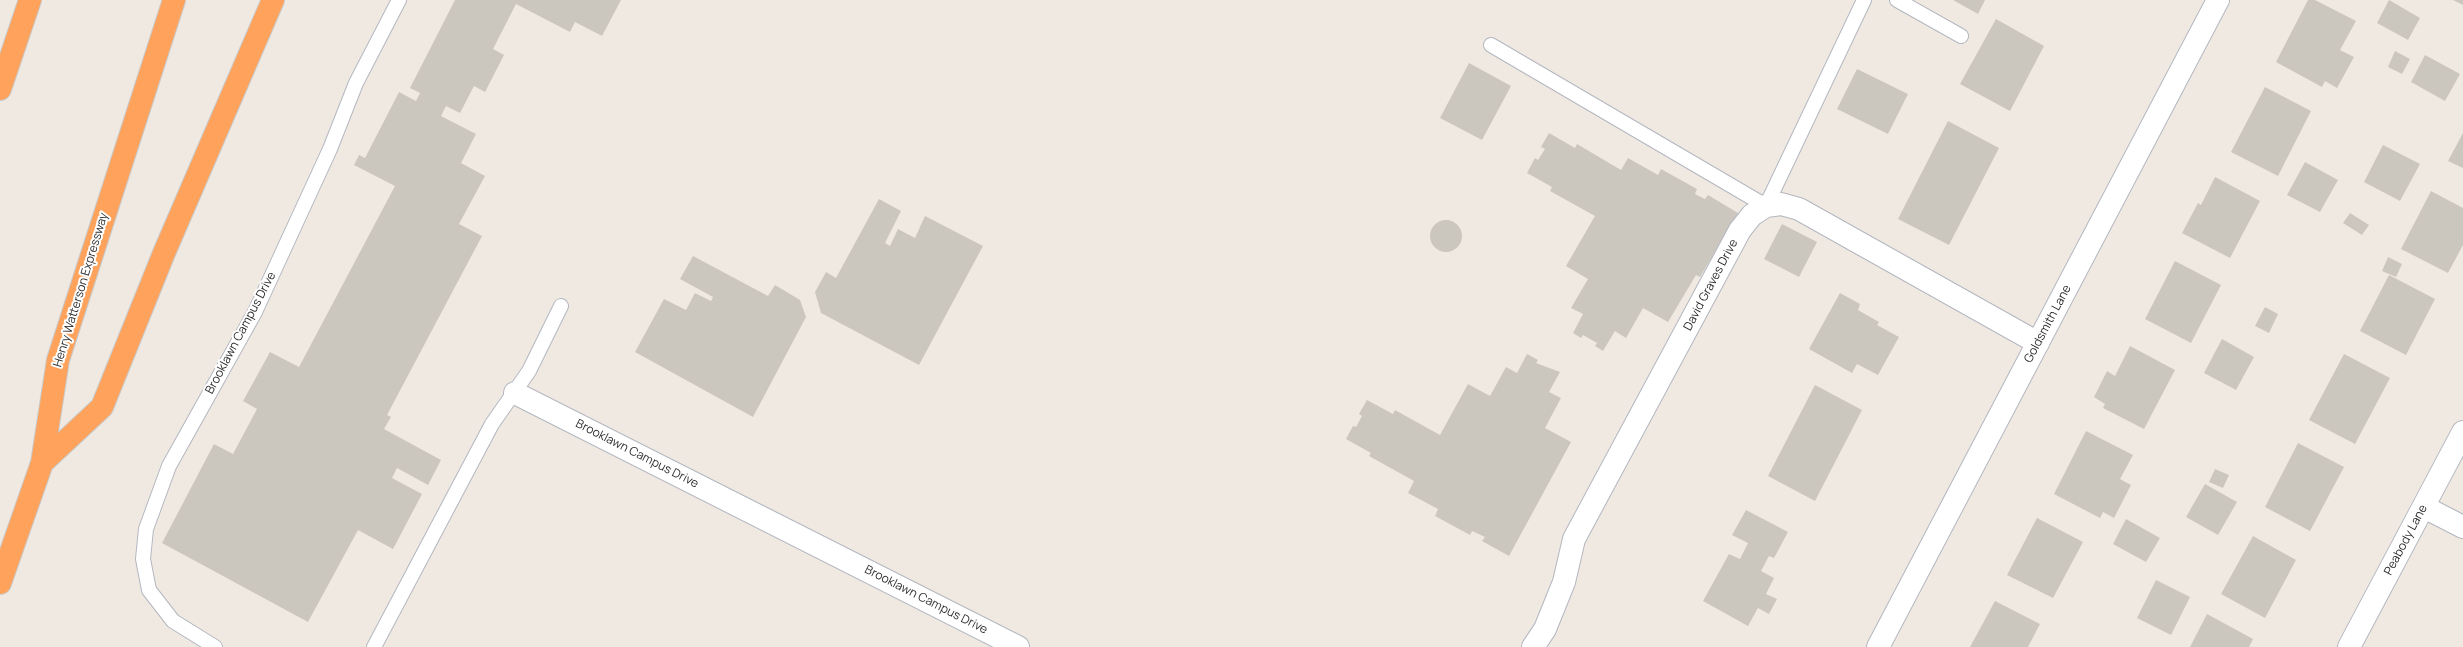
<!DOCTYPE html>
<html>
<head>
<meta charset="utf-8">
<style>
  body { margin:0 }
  canvas { display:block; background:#efe9e1 }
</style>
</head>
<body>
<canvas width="2463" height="647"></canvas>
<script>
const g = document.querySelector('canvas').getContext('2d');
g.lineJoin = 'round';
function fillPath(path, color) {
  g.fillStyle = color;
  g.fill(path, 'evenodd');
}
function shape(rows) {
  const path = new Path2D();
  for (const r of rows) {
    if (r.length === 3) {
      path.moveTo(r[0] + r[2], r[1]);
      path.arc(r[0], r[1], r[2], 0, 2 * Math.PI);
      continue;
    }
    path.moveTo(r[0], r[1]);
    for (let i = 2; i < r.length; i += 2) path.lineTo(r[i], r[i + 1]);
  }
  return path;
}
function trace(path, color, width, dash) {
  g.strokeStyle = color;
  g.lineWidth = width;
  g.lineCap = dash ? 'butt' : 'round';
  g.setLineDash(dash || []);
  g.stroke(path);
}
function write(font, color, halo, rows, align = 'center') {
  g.font = font + ' Manrope,sans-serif';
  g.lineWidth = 4;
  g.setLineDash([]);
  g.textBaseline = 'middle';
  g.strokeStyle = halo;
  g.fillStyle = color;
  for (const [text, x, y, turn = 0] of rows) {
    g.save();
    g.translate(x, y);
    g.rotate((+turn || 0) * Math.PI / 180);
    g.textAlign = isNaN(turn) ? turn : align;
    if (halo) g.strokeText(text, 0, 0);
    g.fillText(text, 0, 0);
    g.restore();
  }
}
fillPath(shape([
  [455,0,621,0,602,36,575,22,570,32,516,4,493,49,504,55,485,92,474,86,460,113,446,106,441,116,476,134,461,163,485,176,459,224,482,236,387,415,391,417,384,429,441,460,428,485,397,468,392,478,422,494,393,549,358,530,308,622,162,543,214,444,233,454,257,409,243,401,270,352,299,367,395,186,354,165,359,155,365,158,399,92,416,101,420,93,410,88],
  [1953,0,1985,0,1978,14],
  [2308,0,2315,0,2356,21,2340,50,2354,57,2337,88,2325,81,2322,87,2276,62],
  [2389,0,2420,18,2408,40,2377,23],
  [2453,0,2463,0,2463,5],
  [1996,19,2044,46,2010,111,1960,84],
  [2395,51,2410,59,2402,74,2388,67],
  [2425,55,2460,74,2445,101,2411,82],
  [1469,63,1511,86,1482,140,1440,118],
  [1857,69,1908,94,1888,134,1837,109],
  [2265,87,2311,111,2278,176,2231,152],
  [1948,121,1999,148,1949,245,1898,219],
  [1549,133,1575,148,1577,144,1621,170,1628,158,1658,175,1661,169,1697,189,1695,194,1705,199,1708,195,1738,213,1700,277,1696,275,1668,322,1643,308,1626,338,1615,331,1603,351,1595,346,1597,343,1583,335,1581,338,1573,333,1583,314,1571,308,1588,279,1566,266,1595,216,1550,191,1552,187,1527,173,1535,158,1538,160,1545,149,1541,147],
  [2463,133,2463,168,2448,161],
  [2383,145,2420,164,2400,201,2364,182],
  [2305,162,2338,180,2320,212,2287,195],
  [2215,177,2260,201,2230,258,2182,233,2198,203,2201,205],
  [2431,191,2463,208,2463,245,2448,273,2401,249],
  [879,199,901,211,885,243,890,246,898,229,915,238,925,216,983,246,919,365,821,313,815,292,826,272,836,278],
  [2350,213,2369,225,2362,235,2343,223],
  [1446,236,16],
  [1782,224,1817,242,1799,277,1764,259],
  [693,256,768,296,775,285,800,300,806,317,753,417,635,352,664,299,686,310,695,293,711,301,713,297,680,279],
  [2388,257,2402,264,2396,277,2382,271],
  [2175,261,2221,285,2191,343,2145,319],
  [2389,275,2435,299,2406,355,2360,331],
  [1840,293,1860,304,1858,310,1879,322,1877,325,1899,337,1878,375,1857,364,1852,373,1809,349],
  [2265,307,2278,314,2269,333,2255,326],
  [2222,339,2254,357,2236,390,2204,373],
  [2130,346,2175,370,2144,429,2103,408,2105,404,2094,397,2107,371,2115,376],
  [1527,354,1538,360,1536,363,1560,372,1549,392,1561,398,1545,428,1571,442,1509,556,1482,541,1485,537,1472,531,1470,535,1435,516,1438,509,1408,493,1414,481,1369,456,1371,453,1346,439,1353,426,1356,427,1362,416,1359,414,1367,400,1393,414,1395,410,1440,435,1468,384,1490,396,1506,367,1517,373],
  [2344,354,2390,378,2355,444,2309,420],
  [1815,385,1862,410,1815,501,1768,476],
  [2086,431,2133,455,2120,479,2131,485,2114,518,2103,512,2100,518,2054,494],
  [2298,443,2344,467,2310,531,2265,507],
  [2215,469,2229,475,2223,488,2209,482],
  [2205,484,2237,502,2218,535,2186,517],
  [1746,510,1788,532,1774,558,1769,556,1761,571,1774,578,1766,594,1777,599,1769,614,1758,608,1748,626,1703,601,1729,554,1740,559,1748,543,1732,535],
  [2037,518,2083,542,2053,598,2007,575],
  [2126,519,2160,538,2146,562,2113,544],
  [2253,536,2296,560,2265,618,2221,594],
  [2156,580,2190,597,2171,635,2137,618],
  [1995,601,2040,624,2028,647,1970,647],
  [2207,614,2253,639,2249,647,2190,647]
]), '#cbc7bf');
const service = shape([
  [1897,0,1961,36],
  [1491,45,1766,206,1864,0],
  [215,647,173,621,149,590,143,559,146,529,169,466,255,312,330,149,356,83,399,0],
  [374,647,492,424,529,371,561,306]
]);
const minor = shape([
  [515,393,1018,647],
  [2424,507,2463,527],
  [1533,647,1545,629,1564,582,1574,539,1740,230,1752,215,1766,206,1781,204,1799,209,2038,343],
  [2349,647,2463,432]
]);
const tertiary = shape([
  [1878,647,2218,0]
]);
const motorway = shape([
  [0,89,30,0],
  [42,463,102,407,164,253,273,0],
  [0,583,42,463,58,360,174,0]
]);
trace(service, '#b4b7c1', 16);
trace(minor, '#b4b7c1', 24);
trace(tertiary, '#b4b7c1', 24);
trace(motorway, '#c9c9c9', 24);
trace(service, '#fff', 14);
trace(minor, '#fff', 22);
trace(tertiary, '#fff', 22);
trace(motorway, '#ffa35c', 22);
write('12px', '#2e2e2e', '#fff', [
  ["David Graves Drive",1711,285,-62],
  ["Henry Watterson Expressway",81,290,-73],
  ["Goldsmith Lane",2048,324,-62],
  ["Brooklawn Campus Drive",241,333,-62],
  ["Brooklawn Campus Drive",637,454,27],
  ["Peabody Lane",2406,540,-62],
  ["Brooklawn Campus Drive",926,600,27]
]);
</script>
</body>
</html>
